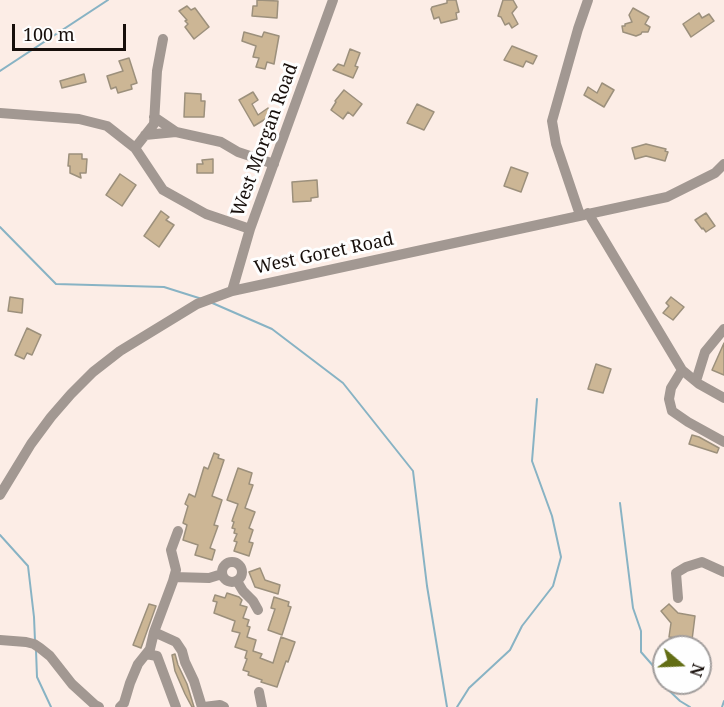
<!DOCTYPE html>
<html>
<head>
<meta charset="utf-8">
<style>
  body { margin:0 }
  #map { position:relative; width:724px; height:707px; overflow:hidden; background:#fcede6; font-family:"Noto Serif",serif }
  canvas { display:block }
  .north { position:absolute; left:652px; top:635px; width:60px; height:60px; box-sizing:border-box; background:#fefefe; border:2px solid #a29e9d; border-radius:50%; rotate:109deg; font-size:16px; font-weight:700; line-height:24px; text-align:center; color:#170f0b }
  .north::after { content:''; display:block; margin:auto; width:21px; height:27px; background:#626d14; clip-path:polygon(50% 0,100% 100%,50% 72%,0 100%) }
  .scale { position:absolute; left:12px; top:24px; width:114px; height:27px; box-sizing:border-box; border:3px solid #170f0b; border-top:0; padding-left:8px; font-size:18px; line-height:21px; white-space:nowrap; color:#170f0b; -webkit-text-stroke:4px #fefefe; paint-order:stroke }
</style>
</head>
<body>
<div id="map">
<canvas width="724" height="707"></canvas>
<div class="north">N</div>
<div class="scale">100 m</div>
</div>
<script>
const g = document.querySelector('canvas').getContext('2d');
g.lineJoin = 'round';
function shape(rows) {
  const path = new Path2D();
  for (const r of rows) {
    if (r.length === 3) {
      path.moveTo(r[0] + r[2], r[1]);
      path.arc(r[0], r[1], r[2], 0, 2 * Math.PI);
      continue;
    }
    path.moveTo(r[0], r[1]);
    for (let i = 2; i < r.length; i += 2) path.lineTo(r[i], r[i + 1]);
  }
  return path;
}
function trace(path, color, width, dash) {
  g.strokeStyle = color;
  g.lineWidth = width;
  g.lineCap = dash ? 'butt' : 'round';
  g.setLineDash(dash || []);
  g.stroke(path);
}
function fillPath(path, color) {
  g.fillStyle = color;
  g.fill(path, 'evenodd');
}
function write(font, color, halo, rows, align = 'center') {
  g.font = font + ' "Noto Serif",serif';
  g.lineWidth = 6;
  g.setLineDash([]);
  g.textBaseline = 'middle';
  g.strokeStyle = halo;
  g.fillStyle = color;
  for (const [text, x, y, turn = 0] of rows) {
    g.save();
    g.translate(x, y);
    g.rotate((+turn || 0) * Math.PI / 180);
    g.textAlign = isNaN(turn) ? turn : align;
    if (halo) g.strokeText(text, 0, 0);
    g.fillText(text, 0, 0);
    g.restore();
  }
}
trace(shape([
  [0,71,108,0],
  [0,227,56,284,164,287,202,299],
  [210,302,272,329,343,383,413,471,427,586,447,707],
  [620,503,633,608,641,631,641,652,655,668,658,680,680,701,690,707],
  [0,535,28,566,34,617,35,641],
  [36,650,37,677,51,707],
  [457,707,469,688,510,650,522,626,553,586,561,557,552,516,532,461,537,399],
  [722,707,724,701]
]), '#88b3c4', 2);
const building = shape([
  [257,0,278,1,277,18,252,16,253,6,257,6,257,0],
  [447,0,456,0,459,12,456,13,457,19,441,23,439,17,434,19,431,9,432,7,447,3,447,0],
  [503,0,513,0,517,7,512,13,518,24,512,28,509,23,505,25,501,17,498,16,503,0],
  [187,6,191,10,195,8,209,27,194,39,185,27,188,24,185,21,187,20,179,11,187,6],
  [633,8,649,17,645,24,650,27,648,32,642,32,641,34,636,36,623,32,622,26,625,26,625,24,632,22,629,15,633,8],
  [699,13,702,18,709,14,714,21,691,37,683,24,699,13],
  [244,32,262,37,264,32,279,36,274,64,267,62,265,69,256,67,259,58,253,57,256,46,242,41,244,32],
  [512,46,537,56,533,64,526,61,523,67,504,60,512,46],
  [350,49,360,53,355,66,358,67,353,78,333,70,338,64,344,66,350,49],
  [129,58,137,83,131,85,132,89,118,93,116,87,111,89,107,76,123,71,119,61,129,58],
  [84,74,86,82,62,88,60,81,84,74],
  [602,83,614,90,604,107,584,95,588,87,597,93,602,83],
  [344,90,362,104,353,116,348,112,343,119,331,110,336,102,335,101,344,90],
  [253,92,258,100,252,104,258,115,268,108,272,115,254,126,239,100,253,92],
  [185,93,201,94,201,101,205,101,204,117,184,117,185,93],
  [417,104,434,112,424,130,407,123,417,104],
  [646,144,666,149,665,151,668,152,665,161,646,156,635,159,632,148,646,144],
  [69,154,82,154,82,159,87,159,86,173,80,173,81,178,70,173,70,166,68,166,69,154],
  [213,159,213,173,197,173,197,164,203,164,202,160,213,159],
  [511,167,528,173,521,192,504,186,511,167],
  [120,174,136,185,122,206,106,195,120,174],
  [317,180,318,197,311,198,311,201,293,202,292,182,317,180],
  [161,211,169,217,166,220,174,225,159,247,144,236,161,211],
  [706,213,715,226,706,232,703,228,702,229,695,220,706,213],
  [10,297,23,299,22,313,8,311,10,297],
  [671,297,684,307,673,320,663,313,669,306,666,303,671,297],
  [27,328,41,335,32,355,27,353,24,359,15,355,27,328],
  [724,343,724,375,712,370,724,343],
  [596,364,611,369,603,393,588,389,596,364],
  [692,435,699,437,719,448,717,453,689,444,692,435],
  [214,453,219,455,218,458,224,460,212,496,222,500,214,525,218,526,210,548,215,550,212,560,195,555,198,545,183,540,187,525,183,523,188,506,185,504,189,494,195,497,204,467,208,469,214,453],
  [238,468,252,473,249,484,253,485,245,508,255,512,249,528,253,530,249,542,253,543,249,556,234,551,237,542,234,541,237,534,234,533,235,529,232,528,234,522,232,521,238,504,227,500,238,468],
  [260,568,265,580,280,585,278,594,255,587,249,572,260,568],
  [227,593,239,597,242,600,240,605,247,607,243,618,249,620,247,626,250,627,247,637,256,640,253,651,262,654,260,658,273,663,281,637,295,642,288,662,286,661,277,687,261,682,262,680,248,675,249,672,243,670,247,659,245,658,247,651,235,647,240,633,232,631,235,621,214,613,217,602,213,601,215,595,225,598,227,593],
  [274,597,289,602,288,606,291,607,282,635,268,630,275,609,271,608,274,597],
  [149,604,156,606,141,648,133,645,149,604],
  [669,604,678,613,695,616,692,640,669,637,671,623,661,611,669,604],
  [175,654,178,665,187,684,194,707,192,707,185,694,175,671,172,655,175,654]
]);
fillPath(building, '#ccb695');
trace(building, '#9c907c', 1.5);
trace(shape([
  [0,113,79,119,107,126,135,148,163,190,206,214,250,229],
  [154,117,176,132,221,142,238,152,274,164],
  [145,135,176,132],
  [135,148,154,124,157,71,163,39],
  [588,213,682,370,671,388,669,399,672,411,688,422,724,442],
  [580,215,556,144,552,121,578,29,588,0],
  [232,291,250,229,333,0],
  [682,370,699,384,724,398],
  [696,381,705,352,724,329],
  [0,495,31,444,51,417,71,394,93,372,120,351,197,304,232,291,667,197,715,173,724,164],
  [232,572,10],
  [174,577,209,578,222,574],
  [237,581,243,591,253,601,258,610],
  [678,598,676,573,686,567,702,562,724,572],
  [154,632,176,642,182,651,185,662,194,681,202,707],
  [0,640,26,642,34,644,40,648,50,656,72,684,95,705,99,707],
  [146,654,157,656,176,707],
  [259,692,262,707],
  [120,707,124,703,130,683,138,664,150,649,154,632,173,581,176,570,171,550,178,531],
  [204,707,220,705,224,707]
]), '#a29892', 10);
write('18px', '#170f0b', '#fefefe', [
  ["West Morgan Road",265,140,-70],
  ["West Goret Road",324,254,-12]
]);
</script>
</body>
</html>
